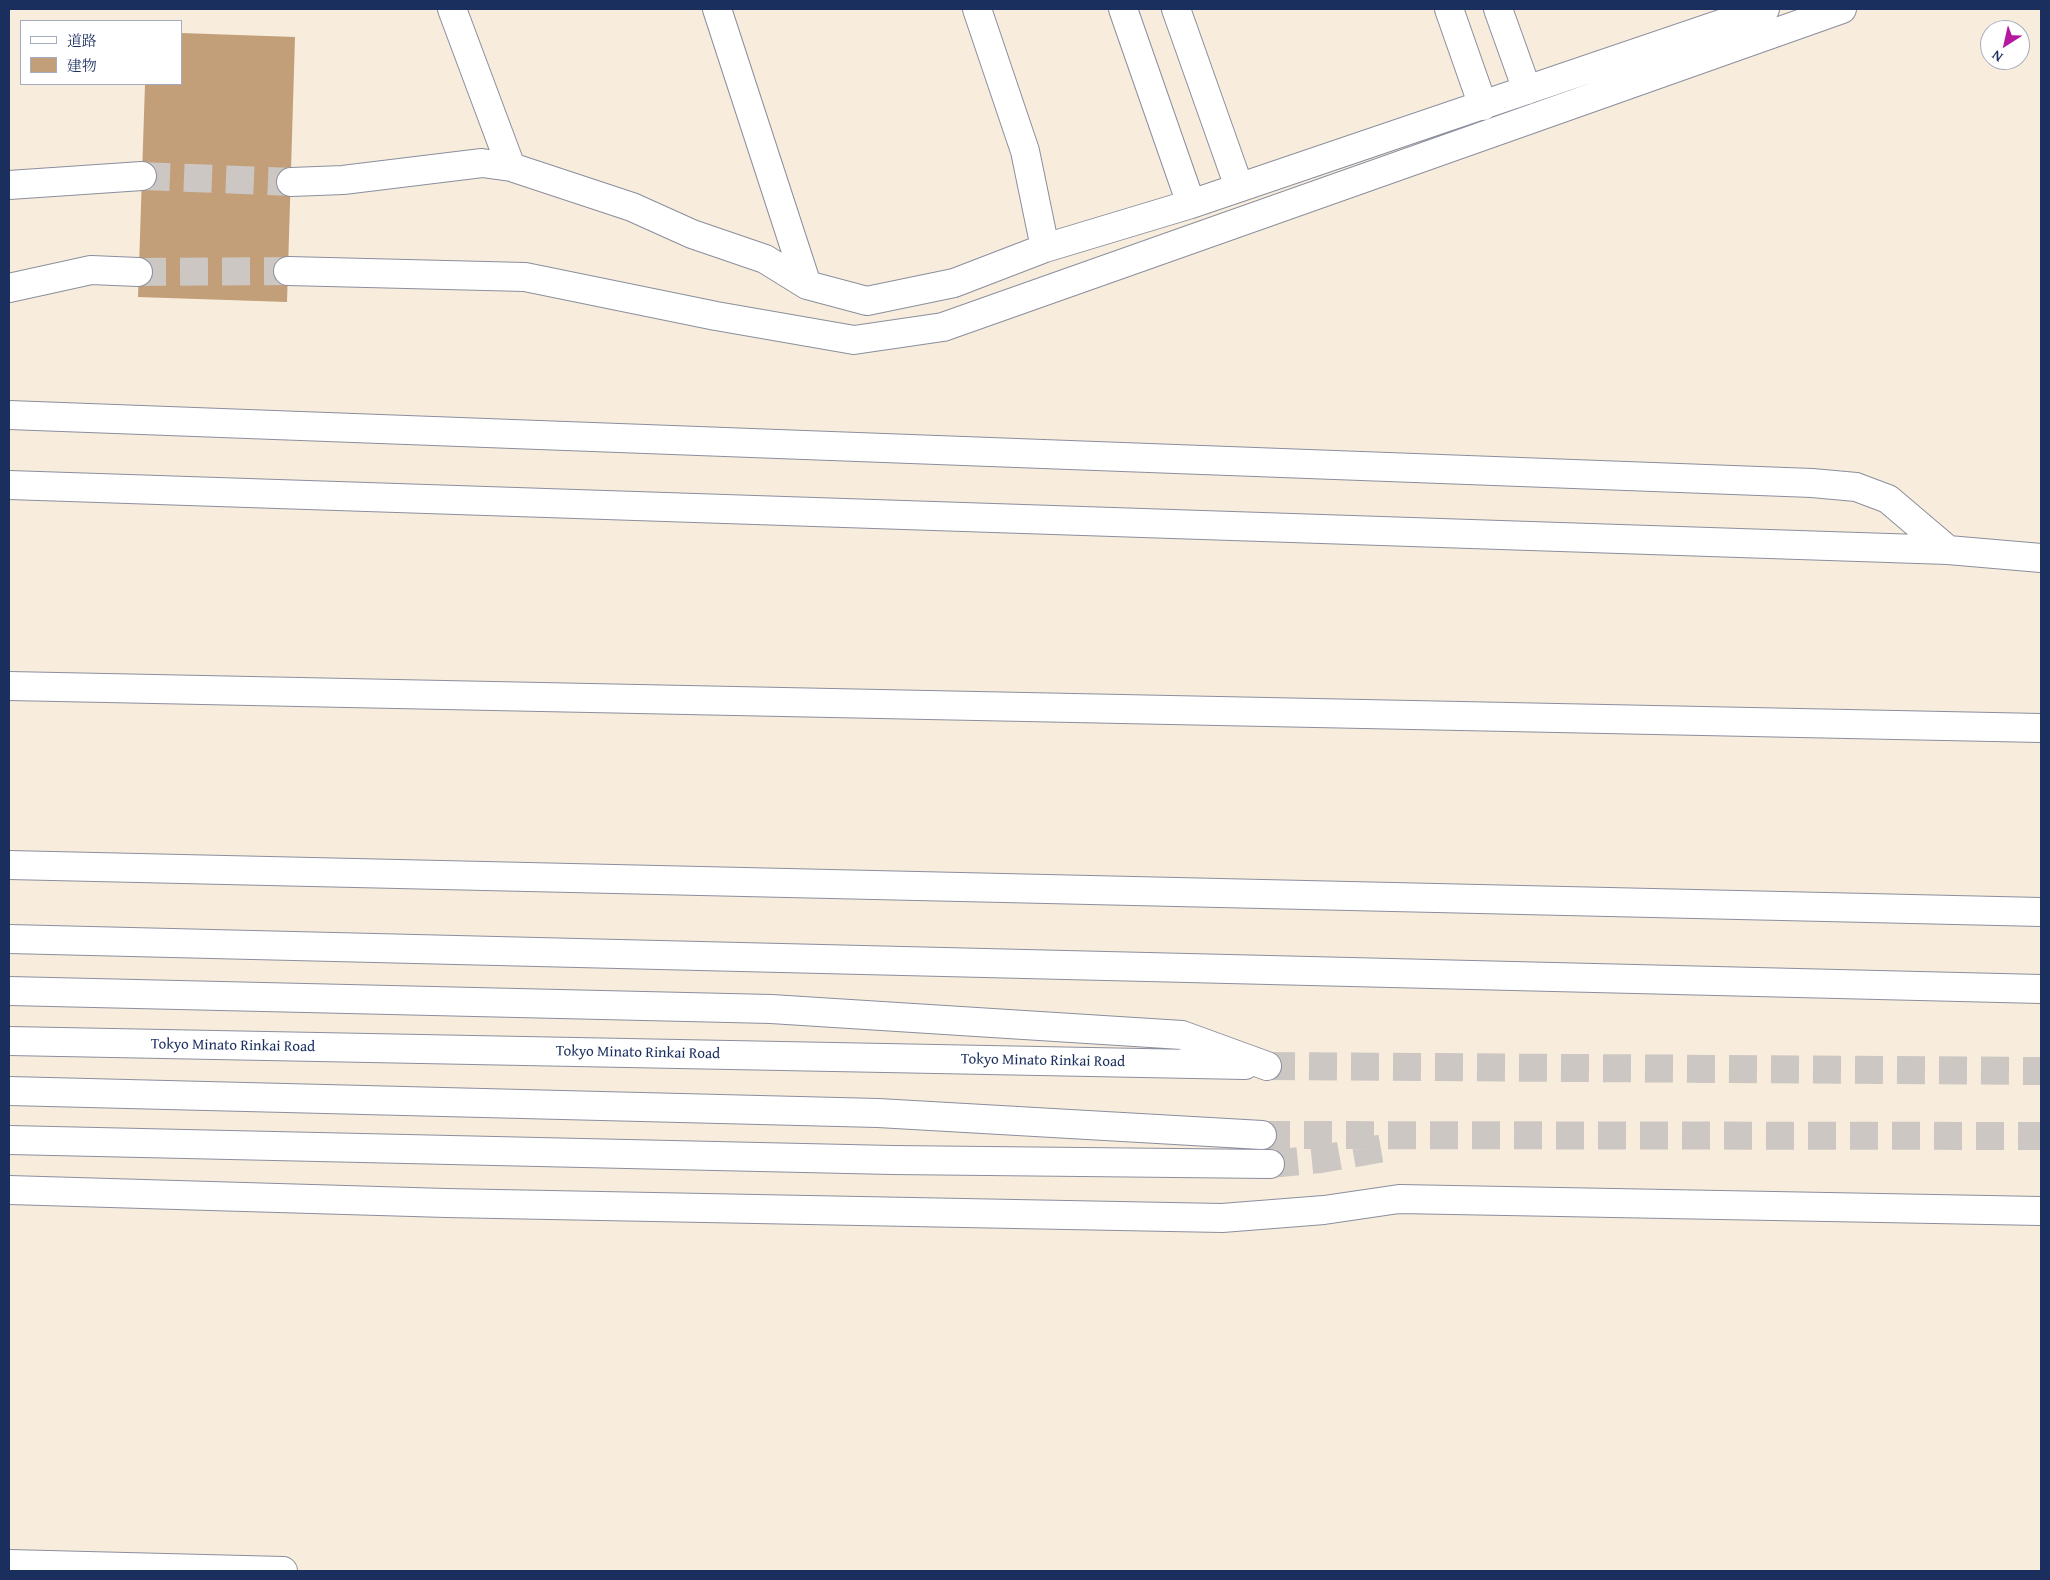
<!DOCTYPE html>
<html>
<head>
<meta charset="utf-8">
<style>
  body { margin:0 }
  #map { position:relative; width:2050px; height:1580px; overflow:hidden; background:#f8eddc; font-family:"Gentium Book Plus","Noto Serif JP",serif }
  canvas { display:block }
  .frame { position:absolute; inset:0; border:10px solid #1b2f5e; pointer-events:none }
  .legend { position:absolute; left:20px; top:20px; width:162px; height:65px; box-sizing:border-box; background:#fff; border:1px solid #a4acbf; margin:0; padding:6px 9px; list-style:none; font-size:15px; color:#1b2f5e }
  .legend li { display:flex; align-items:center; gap:10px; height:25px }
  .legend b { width:25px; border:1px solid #a4acbf }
  .north { position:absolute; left:1980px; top:20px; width:50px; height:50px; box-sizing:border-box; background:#fff; border:1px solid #a4acbf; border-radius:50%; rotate:215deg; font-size:14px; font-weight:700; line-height:20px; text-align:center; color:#1b2f5e }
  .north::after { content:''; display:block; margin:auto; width:18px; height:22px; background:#b5179e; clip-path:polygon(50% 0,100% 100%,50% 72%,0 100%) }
</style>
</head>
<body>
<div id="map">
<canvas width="2050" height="1580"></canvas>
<div class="frame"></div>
<ul class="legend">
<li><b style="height:6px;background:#fff"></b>道路</li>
<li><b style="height:14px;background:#c29e79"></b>建物</li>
</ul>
<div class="north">N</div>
</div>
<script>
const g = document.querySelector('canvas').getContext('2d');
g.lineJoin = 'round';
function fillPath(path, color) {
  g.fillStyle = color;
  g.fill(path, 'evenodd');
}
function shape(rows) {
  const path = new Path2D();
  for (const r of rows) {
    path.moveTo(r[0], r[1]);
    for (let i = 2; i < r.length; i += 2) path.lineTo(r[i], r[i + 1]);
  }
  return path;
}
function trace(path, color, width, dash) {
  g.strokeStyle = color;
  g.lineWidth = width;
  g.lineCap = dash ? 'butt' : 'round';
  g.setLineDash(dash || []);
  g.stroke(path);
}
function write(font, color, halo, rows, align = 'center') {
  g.font = font + ' "Gentium Book Plus",serif';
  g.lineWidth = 4;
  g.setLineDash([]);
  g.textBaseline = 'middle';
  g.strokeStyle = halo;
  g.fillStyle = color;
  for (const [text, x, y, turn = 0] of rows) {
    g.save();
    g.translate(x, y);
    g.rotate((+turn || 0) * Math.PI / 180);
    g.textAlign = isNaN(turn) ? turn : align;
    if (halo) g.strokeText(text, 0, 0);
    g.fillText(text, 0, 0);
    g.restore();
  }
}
fillPath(shape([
  [181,33,295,37,287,302,138,297,145,84,181,84]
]), '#c29e79');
trace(shape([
  [142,176,291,182],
  [138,272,288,271],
  [1267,1066,2041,1071],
  [1262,1135,2041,1136],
  [1270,1164,1321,1159,1384,1148]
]), '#ccc7c3', 28, [28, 14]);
const minor = shape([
  [452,9,511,167],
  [717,9,807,285],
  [1123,9,1191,204],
  [1176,9,1239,187],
  [1449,9,1483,106],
  [1498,9,1527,90],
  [291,182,343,180,482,163,511,167,632,207,692,234,765,259,807,285,867,301,954,283,1045,248,1025,151,977,9],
  [9,185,142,176],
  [1045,248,1191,204,1765,9],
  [288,271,525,277,716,316,854,340,943,327,1842,9],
  [9,288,91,270,138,272],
  [9,415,1812,483,1856,487,1888,499,1948,550],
  [9,485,1948,550,2041,558],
  [9,686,2041,728],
  [9,865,2041,912],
  [9,939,2041,989],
  [9,991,771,1009,1182,1035,1267,1066],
  [9,1041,1245,1065],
  [9,1091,878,1113,1262,1135],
  [9,1140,892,1160,1270,1164],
  [9,1190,446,1203,1222,1218,1324,1210,1399,1199,2041,1211],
  [9,1564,283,1571]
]);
trace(minor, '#8a8e9d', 30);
trace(minor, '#fff', 28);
write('15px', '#1b2f5e', '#fff', [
  ["Tokyo Minato Rinkai Road",233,1046,1],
  ["Tokyo Minato Rinkai Road",638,1053,1],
  ["Tokyo Minato Rinkai Road",1043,1061,1]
]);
</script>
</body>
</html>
